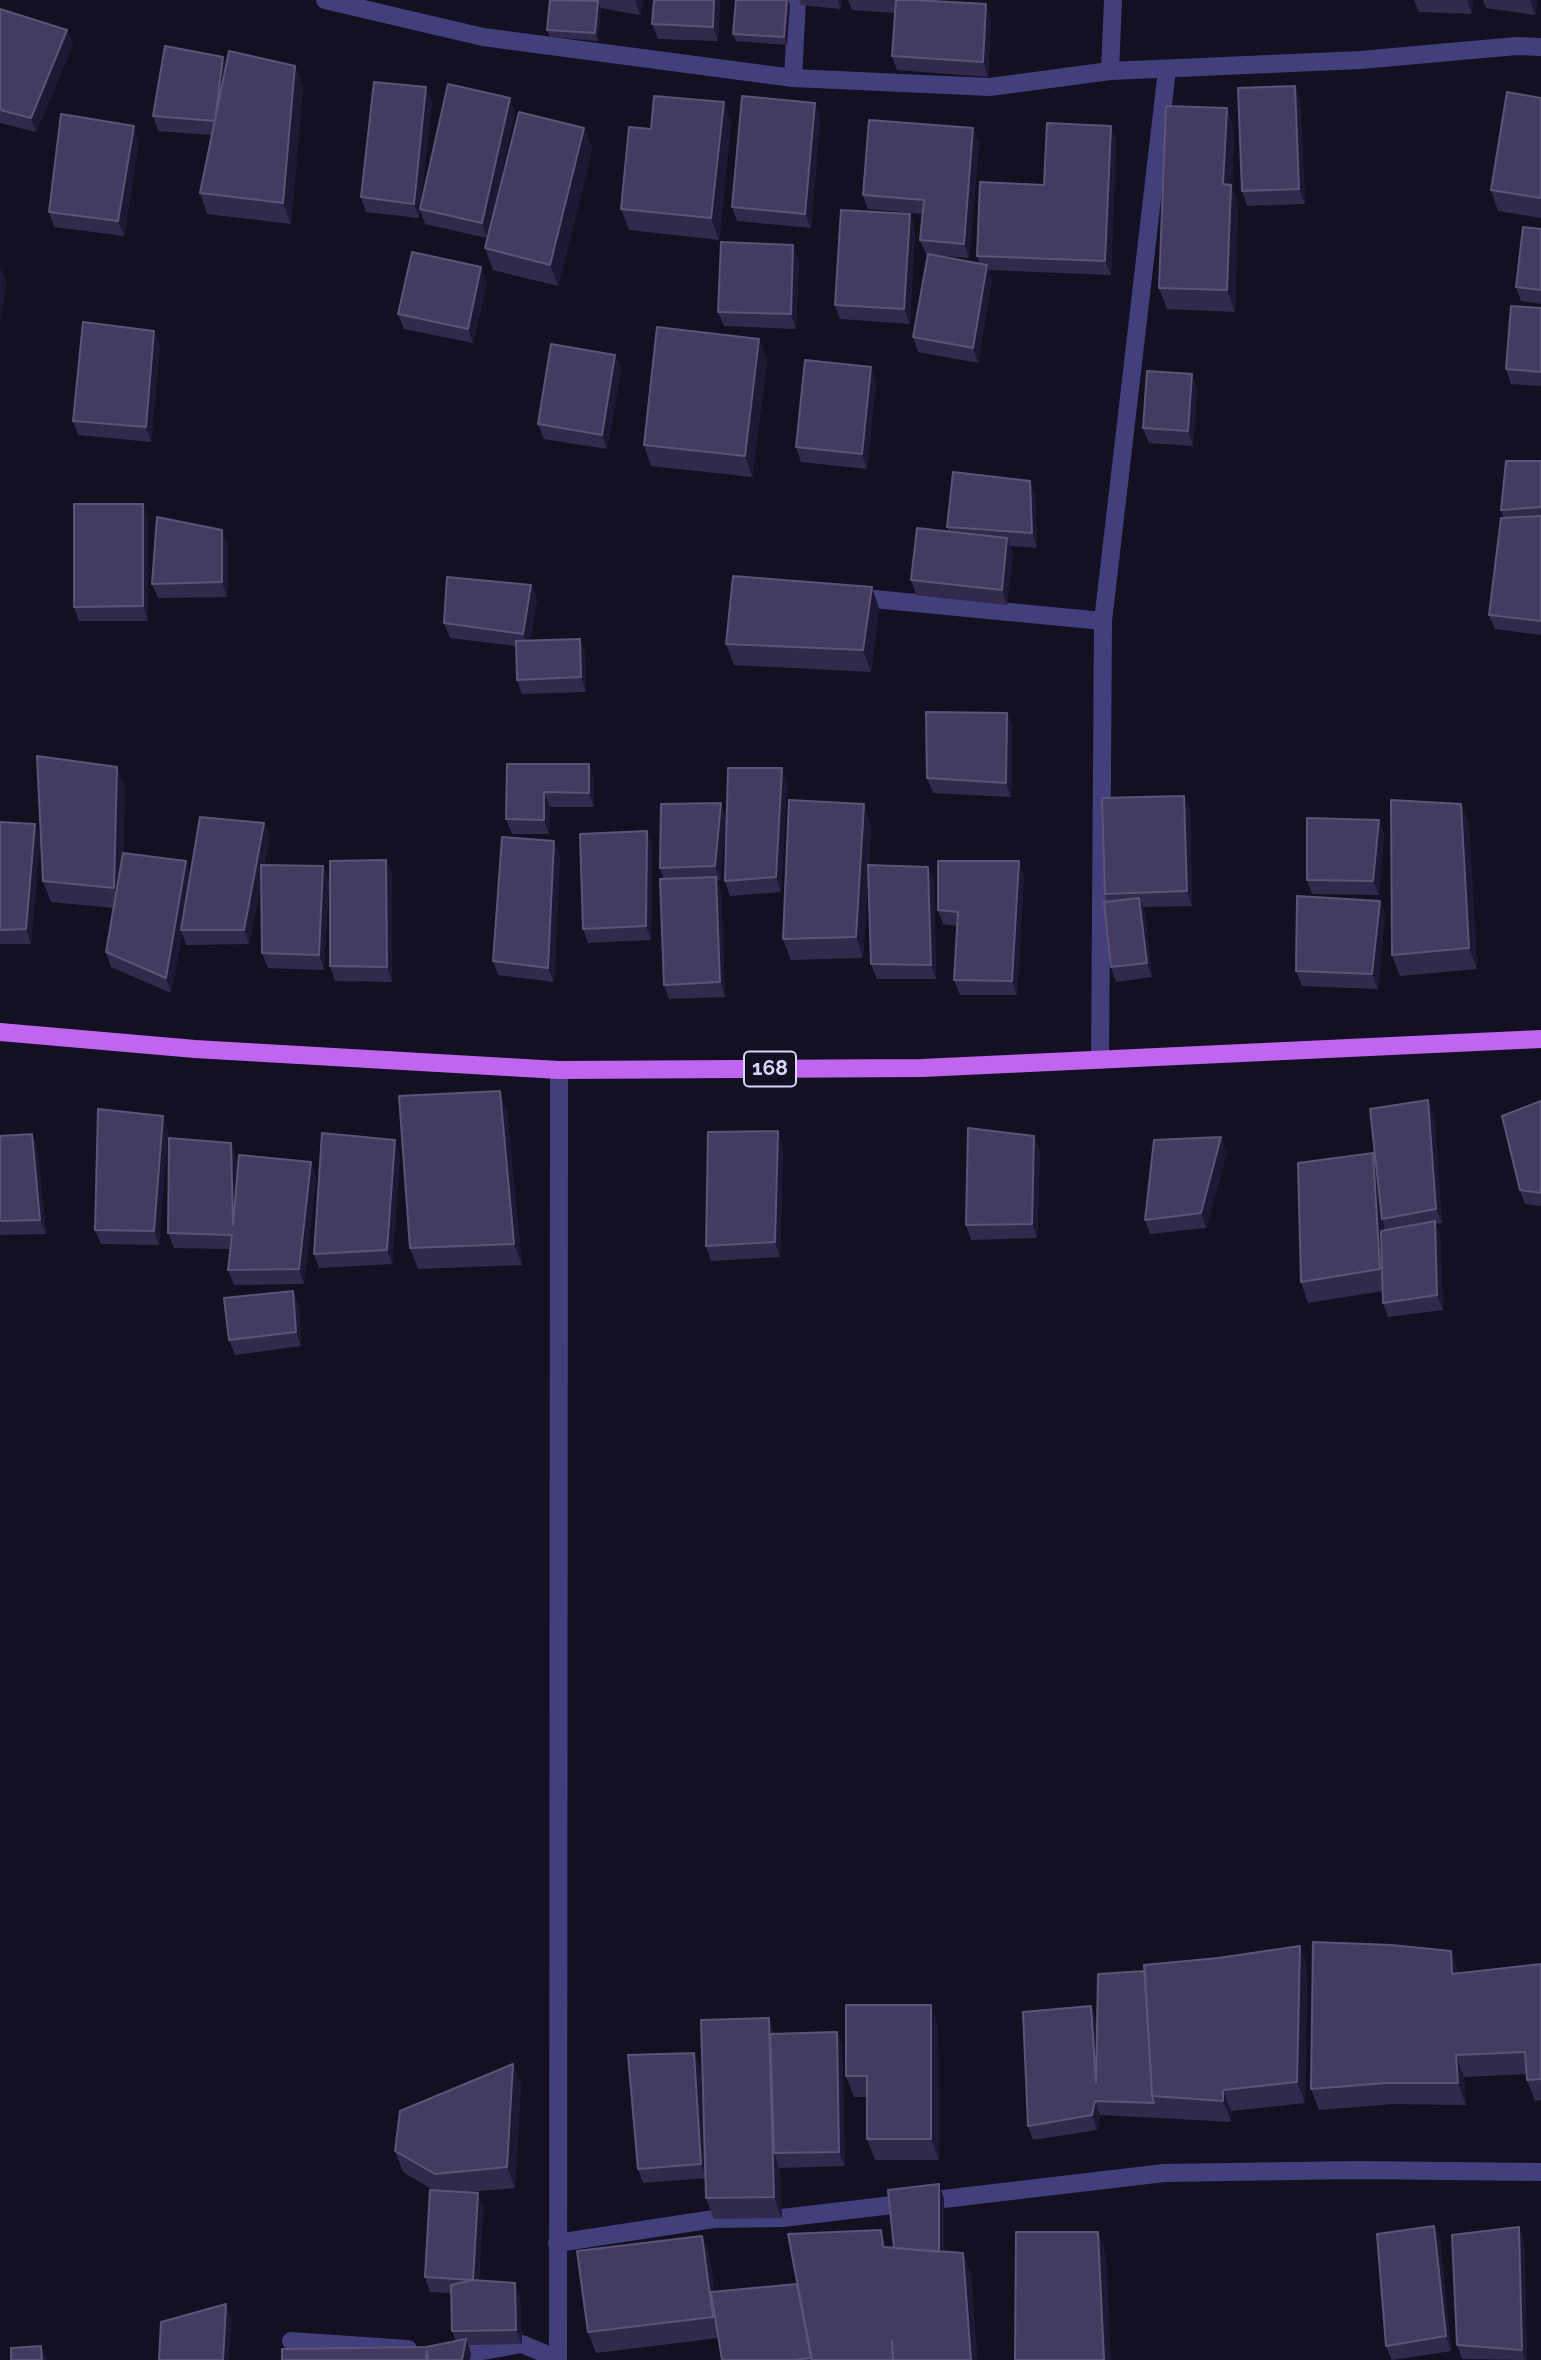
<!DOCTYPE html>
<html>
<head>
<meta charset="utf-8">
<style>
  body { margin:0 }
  canvas { display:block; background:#131021 }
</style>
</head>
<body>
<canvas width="1541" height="2360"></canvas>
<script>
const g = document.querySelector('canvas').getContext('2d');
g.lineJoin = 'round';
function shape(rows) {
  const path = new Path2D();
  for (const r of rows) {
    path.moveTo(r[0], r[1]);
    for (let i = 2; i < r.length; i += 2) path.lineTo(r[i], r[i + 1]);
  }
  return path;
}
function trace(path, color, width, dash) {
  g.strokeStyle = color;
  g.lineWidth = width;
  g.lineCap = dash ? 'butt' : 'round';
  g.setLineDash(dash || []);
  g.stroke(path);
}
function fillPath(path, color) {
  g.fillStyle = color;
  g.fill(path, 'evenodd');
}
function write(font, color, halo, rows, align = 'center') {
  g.font = font + ' Raleway,sans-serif';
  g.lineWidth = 7;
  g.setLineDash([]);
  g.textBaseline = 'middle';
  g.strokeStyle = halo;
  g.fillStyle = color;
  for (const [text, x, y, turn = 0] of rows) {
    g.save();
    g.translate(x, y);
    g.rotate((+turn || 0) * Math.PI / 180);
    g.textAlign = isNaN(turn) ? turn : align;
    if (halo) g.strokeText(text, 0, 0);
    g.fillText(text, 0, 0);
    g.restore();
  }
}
trace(shape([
  [325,0,483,37,793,78,990,87,1110,71,1360,60,1517,46,1541,47],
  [1110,71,1113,0],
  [793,78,797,0],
  [853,597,1103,621],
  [1100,1060,1103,621,1167,70],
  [557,2243,714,2219,782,2218,1164,2173,1356,2170,1541,2172],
  [291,2341,408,2349],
  [449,2352,471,2353,522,2344,558,2359],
  [558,2360,559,1070]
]), '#433f7c', 18);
trace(shape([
  [0,1032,195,1049,559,1070,922,1068,1541,1039]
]), '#bf65f0', 18);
fillPath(shape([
  [550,0,643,0,640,15,601,8,598,41,550,37,547,30],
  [654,0,720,0,718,41,658,39,652,24],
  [736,0,788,0,790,5,787,45,736,41,733,34],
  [799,0,842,0,841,9,801,5],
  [848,0,915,0,991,19,988,77,897,70,892,56,895,13,852,10],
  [1414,0,1473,0,1472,14,1419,12],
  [1483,0,1537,0,1535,15,1486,8],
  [0,9,73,45,36,132,0,123],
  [223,57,226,66,295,66,303,87,291,224,207,214,200,193,212,135,158,131,153,116],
  [426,87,432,102,420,208,515,112,487,238,425,224,420,210,419,218,366,212,361,197],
  [1541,98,1541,218,1498,211,1491,190],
  [1300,100,1305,204,1247,206,1242,191],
  [724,102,731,123,719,240,629,230,621,209,651,129],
  [815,103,820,118,811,228,737,221,732,207],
  [1227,108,1234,129,1232,188,1238,206,1235,312,1167,309,1159,288],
  [1111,126,1116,141,1111,275,989,270,992,279,978,363,918,352,913,337,928,255,926,254,920,240,923,214,868,209,863,195,973,128,979,143,969,258,930,255,980,264,977,256,1044,185],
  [584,128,592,149,558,286,493,270,485,248],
  [139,141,124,236,54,227,49,212],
  [910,214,915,229,910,324,840,319,835,305],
  [1541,229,1541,304,1521,301,1516,287],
  [799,260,796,329,724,326,718,312],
  [487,282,473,343,404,329,398,314],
  [1541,308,1541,386,1511,384,1506,369],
  [154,331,160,345,151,442,78,435,73,421],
  [759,339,767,360,752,477,651,466,644,445],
  [615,355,621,369,607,449,544,439,538,424],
  [876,382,867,469,801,462,796,447],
  [1197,389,1193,446,1149,443,1143,428],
  [1541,461,1541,635,1495,629,1489,615,1504,518,1501,510],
  [1035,495,1037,548,1010,546,1013,553,1007,605,916,595,911,580,949,532,947,527],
  [148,518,148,621,79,621,74,607],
  [228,544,227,597,158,598,152,584],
  [531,585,537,599,530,641,580,639,585,654,586,692,522,694,517,680,516,646,450,638,444,623],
  [879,608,871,672,734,665,726,644],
  [1007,713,1012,728,1011,797,933,793,927,778],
  [507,764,589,764,594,779,594,807,550,807,549,834,512,834,506,819],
  [117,767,125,788,123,853,190,873,264,823,270,837,264,865,323,866,329,881,324,970,268,968,262,953,262,879,249,944,186,945,182,933,171,993,111,967,106,952,114,908,51,902,43,881],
  [782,768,787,783,781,892,730,896,725,881],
  [1184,796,1190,810,1192,906,1143,907,1145,912,1152,977,1116,982,1111,967,1107,901,1105,894],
  [1461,804,1469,825,1477,969,1400,976,1392,955],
  [726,818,720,880,717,881,721,891,725,997,669,999,664,985,664,879,660,868],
  [1379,820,1384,834,1379,895,1312,894,1307,880],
  [0,822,40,839,31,944,0,944],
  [871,825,869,865,928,867,934,882,936,979,877,979,871,964,868,876,863,958,791,960,783,939],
  [652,846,651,940,588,943,583,929],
  [560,856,554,982,498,975,493,961],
  [386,860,392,875,392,982,335,981,330,966],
  [1024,876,1017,995,960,995,954,980,957,926,943,924,938,910],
  [1380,901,1385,915,1378,989,1302,986,1296,971],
  [1541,1101,1541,1206,1525,1204,1520,1190],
  [507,1112,522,1265,418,1269,410,1248],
  [1434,1114,1442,1223,1436,1224,1440,1236,1443,1310,1388,1317,1383,1303,1383,1291,1308,1303,1301,1282,1376,1160],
  [168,1131,159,1245,101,1244,95,1230],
  [32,1134,37,1148,46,1234,0,1235,0,1136],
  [1034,1136,1040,1151,1037,1238,971,1240,966,1225],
  [395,1140,400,1155,392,1264,319,1268,314,1254],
  [231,1143,236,1158,237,1183,316,1177,304,1284,234,1285,228,1270,230,1249,174,1248,168,1233],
  [783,1146,780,1257,711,1261,706,1246],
  [1227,1152,1206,1228,1150,1234,1145,1220],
  [293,1291,299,1306,301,1346,235,1355,229,1340],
  [1541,1964,1541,2100,1535,2101,1527,2080,1527,2074,1464,2077,1466,2105,1394,2104,1319,2110,1311,2089,1459,1972,1459,1974],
  [1307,1967,1305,2103,1231,2111,1231,2122,1159,2118,1100,2115,1097,2130,1033,2140,1028,2126,1091,2006,1096,2021,1097,2028],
  [938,2026,939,2160,875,2160,867,2139,867,2097,854,2097,846,2076],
  [837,2032,842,2047,845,2166,780,2168,782,2218,714,2219,706,2198,706,2178,643,2183,638,2169,694,2053,700,2067,705,2171,775,2034],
  [513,2064,521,2085,515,2188,469,2192,483,2208,479,2281,520,2298,522,2344,468,2345,471,2353,470,2360,282,2360,426,2347,456,2341,452,2331,451,2293,430,2292,425,2277,435,2191,403,2172,395,2151],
  [944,2199,944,2252,963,2253,971,2275,977,2360,722,2360,718,2338,596,2353,588,2332,702,2236,710,2257,714,2291,799,2291,881,2230,887,2248,894,2248],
  [1434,2226,1440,2240,1451,2351,1392,2360,1386,2346],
  [1524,2242,1527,2360,1462,2359,1457,2345]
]), '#322a4d');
fillPath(shape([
  [635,0,643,0,640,15],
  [714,0,720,0,718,41,713,27],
  [787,0,788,0,790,5,787,45,784,37],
  [838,0,842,0,841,9,838,1],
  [1467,0,1473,0,1472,14],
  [1530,0,1537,0,1535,15],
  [598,1,601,8,598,41,595,33],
  [986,4,991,19,988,77,983,62],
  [67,30,73,45,36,132,31,118],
  [223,57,228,72,215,121],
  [295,66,303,87,291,224,283,203],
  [1295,86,1300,100,1305,204,1299,189],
  [426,87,432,102,419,218,414,204],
  [510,98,515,112,487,238,482,223],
  [724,102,731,123,719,240,711,218],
  [815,103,820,118,811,228,805,214],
  [1227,108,1234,129,1232,188,1238,206,1235,312,1227,290,1223,184],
  [134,126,139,141,124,236,118,221],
  [1111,126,1116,141,1111,275,1105,261],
  [584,128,592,149,558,286,550,265],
  [973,128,979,143,969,258,964,244],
  [910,214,915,229,910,324,904,309],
  [793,245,799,260,796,329,791,314],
  [987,265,992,279,978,363,973,348],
  [481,267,487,282,473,343,468,329],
  [1,268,7,282,0,321,0,275],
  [154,331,160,345,151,442,146,427],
  [759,339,767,360,752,477,745,456],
  [615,355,621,369,607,449,602,435],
  [871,367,876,382,867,469,862,454],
  [1192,374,1197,389,1193,446,1188,431],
  [1030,481,1035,495,1037,548,1032,533],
  [143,504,148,518,148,621,143,606],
  [222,530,228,544,227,597,222,582],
  [1007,538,1013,553,1007,605,1002,590],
  [531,585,537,599,529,648,523,634],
  [872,587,879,608,871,672,863,650],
  [580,639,585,654,586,692,581,677],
  [1007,713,1012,728,1011,797,1006,783],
  [589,764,594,779,594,807,589,793],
  [117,767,125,788,121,909,114,888],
  [782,768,787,783,781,892,776,877],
  [544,792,550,807,549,834,544,820],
  [1184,796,1190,810,1192,906,1187,891],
  [721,803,726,818,720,880,715,866],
  [864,804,871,825,863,958,856,937],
  [1461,804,1469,825,1477,969,1469,948],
  [1379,820,1384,834,1379,895,1373,881],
  [264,823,270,837,249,944,244,930],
  [35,824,40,839,31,944,26,929],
  [647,831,652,846,651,940,646,926],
  [554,841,560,856,554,982,548,968],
  [386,860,392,875,392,982,387,967],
  [186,861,191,876,181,930,182,933,171,993,166,978],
  [1019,861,1024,876,1017,995,1012,981],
  [323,866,329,881,324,970,319,955],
  [928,867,934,882,936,979,931,965],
  [716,877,721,891,725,997,720,982],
  [1139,898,1145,912,1152,977,1147,963],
  [1380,901,1385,915,1378,989,1372,974],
  [500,1091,507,1112,522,1265,514,1244],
  [1428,1100,1434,1114,1442,1223,1436,1209],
  [163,1116,168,1131,159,1245,154,1231],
  [778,1131,783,1146,780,1257,775,1242],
  [32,1134,37,1148,46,1234,40,1220],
  [1034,1136,1040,1151,1037,1238,1032,1224],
  [1221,1137,1227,1152,1206,1228,1201,1213],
  [395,1140,400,1155,392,1264,387,1250],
  [231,1143,236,1158,238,1239,233,1225],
  [1373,1153,1381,1175,1382,1219,1384,1223,1387,1290,1380,1269],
  [311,1162,316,1177,304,1284,299,1269],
  [1435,1221,1440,1236,1443,1310,1437,1295],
  [293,1291,299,1306,301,1346,296,1332],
  [1300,1946,1307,1967,1305,2103,1297,2082],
  [1451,1951,1459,1972,1460,1996,1452,1974],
  [931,2005,938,2026,939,2160,931,2139],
  [1091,2006,1096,2021,1101,2097,1096,2083],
  [769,2018,777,2039,774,2153,779,2168,780,2168,782,2218,774,2197],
  [837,2032,842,2047,845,2166,839,2152],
  [694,2053,700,2067,706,2178,701,2164],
  [1456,2055,1464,2077,1466,2105,1458,2083],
  [513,2064,521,2085,515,2188,507,2167],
  [1223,2090,1231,2111,1231,2122,1223,2101],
  [1095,2101,1100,2115,1097,2130,1092,2115],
  [939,2184,944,2199,944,2273,939,2258],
  [478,2193,483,2208,478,2295,473,2280],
  [1434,2226,1440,2240,1451,2351,1446,2336],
  [1519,2227,1524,2242,1527,2360,1525,2360,1522,2350],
  [881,2230,889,2252,883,2247],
  [1098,2232,1106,2254,1111,2360,1104,2360],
  [702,2236,710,2257,720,2338,713,2317],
  [963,2253,971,2275,977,2360,971,2360],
  [515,2283,520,2298,522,2344,516,2330],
  [226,2304,232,2319,229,2360,223,2360],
  [466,2339,471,2353,470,2360,462,2360],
  [41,2346,47,2360,42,2360]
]), '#1e1834');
const building = shape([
  [550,0,598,1,595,33,547,30,550,0],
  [654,0,714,0,713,27,652,24,654,0],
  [736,0,787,0,784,37,733,34,736,0],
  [896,0,915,0,986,4,983,62,892,56,896,0],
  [0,9,67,30,31,118,0,110,0,9],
  [165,46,223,57,215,121,153,116,165,46],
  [229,51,295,66,283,203,200,193,229,51],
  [374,82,426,87,414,204,361,197,374,82],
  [448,84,510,98,482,223,420,209,448,84],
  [1295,86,1299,189,1242,191,1238,88,1295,86],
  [1507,92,1541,98,1541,198,1491,190,1507,92],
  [654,96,724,102,711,218,621,209,629,127,651,129,654,96],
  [742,96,815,103,805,214,732,207,742,96],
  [1166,106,1227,108,1223,184,1231,185,1227,290,1159,288,1166,106],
  [519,112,584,128,550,265,485,248,519,112],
  [61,114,134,126,118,221,49,212,61,114],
  [869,120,973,128,964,244,920,240,924,200,863,195,869,120],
  [1047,123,1111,126,1105,261,977,256,980,182,1044,185,1047,123],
  [841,210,910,214,904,309,835,305,841,210],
  [1523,227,1541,229,1541,290,1516,287,1523,227],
  [721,242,793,245,791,314,718,312,721,242],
  [412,252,481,267,468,329,398,314,412,252],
  [928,254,987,265,973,348,913,337,928,254],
  [1511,306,1541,308,1541,372,1506,369,1511,306],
  [83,322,154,331,146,427,73,421,83,322],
  [657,327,759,339,745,456,644,445,657,327],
  [551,344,615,355,602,435,538,424,551,344],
  [805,360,871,367,862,454,796,447,805,360],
  [1147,371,1192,374,1188,431,1143,428,1147,371],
  [1506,461,1541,461,1541,507,1501,510,1506,461],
  [953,472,1030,481,1032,533,947,527,953,472],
  [74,504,143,504,143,606,74,607,74,504],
  [1541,516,1541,621,1489,615,1501,518,1541,516],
  [157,517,222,530,222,582,152,584,157,517],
  [917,528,1007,538,1002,590,911,580,917,528],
  [733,576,872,587,863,650,726,644,733,576],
  [447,577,531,585,523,634,444,623,447,577],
  [580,639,581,677,517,680,516,641,580,639],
  [926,712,1007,713,1006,783,927,778,926,712],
  [37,756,117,767,114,888,43,881,37,756],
  [507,764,589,764,589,793,544,792,544,820,506,819,507,764],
  [728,768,782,768,776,877,725,881,728,768],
  [1184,796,1187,891,1105,894,1102,798,1184,796],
  [789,800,864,804,856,937,783,939,789,800],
  [1391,800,1461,804,1469,948,1392,955,1391,800],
  [721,803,715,866,660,868,661,804,721,803],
  [200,817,264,823,244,930,181,930,200,817],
  [1307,818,1379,820,1373,881,1307,880,1307,818],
  [0,822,35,824,26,929,0,930,0,822],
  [647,831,646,926,583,929,580,834,647,831],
  [502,837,554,841,548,968,493,961,502,837],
  [123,853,186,861,166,978,106,952,123,853],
  [386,860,387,967,330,966,330,861,386,860],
  [938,861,1019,861,1012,981,954,980,958,912,938,910,938,861],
  [261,865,323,866,319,955,262,953,261,865],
  [868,865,928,867,931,965,871,964,868,865],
  [716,877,720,982,664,985,660,879,716,877],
  [1297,896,1380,901,1372,974,1296,971,1297,896],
  [1139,898,1147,963,1111,967,1104,902,1139,898],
  [500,1091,514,1244,410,1248,399,1096,500,1091],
  [1428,1100,1436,1209,1382,1219,1370,1109,1428,1100],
  [1541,1101,1541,1193,1520,1190,1502,1116,1541,1101],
  [98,1109,163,1116,154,1231,95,1230,98,1109],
  [968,1128,1034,1136,1032,1224,966,1225,968,1128],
  [778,1131,775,1242,706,1246,708,1132,778,1131],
  [322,1133,395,1140,387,1250,314,1254,322,1133],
  [32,1134,40,1220,0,1221,0,1136,32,1134],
  [1221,1137,1201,1213,1145,1220,1154,1140,1221,1137],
  [169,1138,231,1143,233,1225,239,1155,311,1162,299,1269,228,1270,232,1235,168,1233,169,1138],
  [1373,1153,1380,1269,1301,1282,1298,1163,1373,1153],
  [1435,1221,1437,1295,1383,1303,1381,1231,1435,1221],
  [293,1291,296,1332,229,1340,224,1298,293,1291],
  [1313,1942,1391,1945,1451,1951,1452,1974,1541,1964,1541,2079,1527,2080,1525,2052,1456,2055,1458,2083,1386,2083,1311,2089,1313,1942],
  [1300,1946,1297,2082,1223,2090,1223,2101,1152,2096,1144,1965,1218,1958,1300,1946],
  [1145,1971,1152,2096,1154,2103,1095,2101,1092,2115,1028,2126,1023,2012,1091,2006,1096,2083,1098,1974,1145,1971],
  [846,2005,931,2005,931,2139,867,2139,867,2076,846,2076,846,2005],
  [769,2018,774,2197,706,2198,701,2020,769,2018],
  [837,2032,839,2152,774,2153,770,2034,837,2032],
  [694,2053,701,2164,638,2169,628,2055,694,2053],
  [513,2064,507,2167,435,2174,395,2151,400,2111,513,2064],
  [939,2184,939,2252,894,2248,888,2190,939,2184],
  [430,2190,478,2193,473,2280,425,2277,430,2190],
  [1434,2226,1446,2336,1386,2346,1377,2234,1434,2226],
  [1519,2227,1522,2350,1457,2345,1452,2235,1519,2227],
  [881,2230,883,2247,963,2253,971,2360,893,2360,892,2341,893,2360,812,2360,788,2234,881,2230],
  [1016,2232,1098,2232,1104,2360,1015,2360,1016,2232],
  [702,2236,713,2317,588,2332,577,2251,702,2236],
  [473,2280,515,2283,516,2330,452,2331,451,2285,473,2280],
  [797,2284,811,2358,794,2360,722,2360,711,2292,797,2284],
  [226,2304,223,2360,159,2360,161,2322,226,2304],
  [466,2339,462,2360,428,2360,427,2351,426,2360,282,2360,282,2349,426,2347,466,2339],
  [41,2346,42,2360,11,2360,11,2348,41,2346]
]);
fillPath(building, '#443c60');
trace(building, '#5b5478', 2);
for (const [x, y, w] of [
  [770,1069,52]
]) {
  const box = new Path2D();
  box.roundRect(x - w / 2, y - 17.5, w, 35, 5);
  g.fillStyle = '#131021';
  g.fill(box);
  trace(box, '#d9d4fb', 2);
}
write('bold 21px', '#d9d4fb', null, [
  ["168",770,1069]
]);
</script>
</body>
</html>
